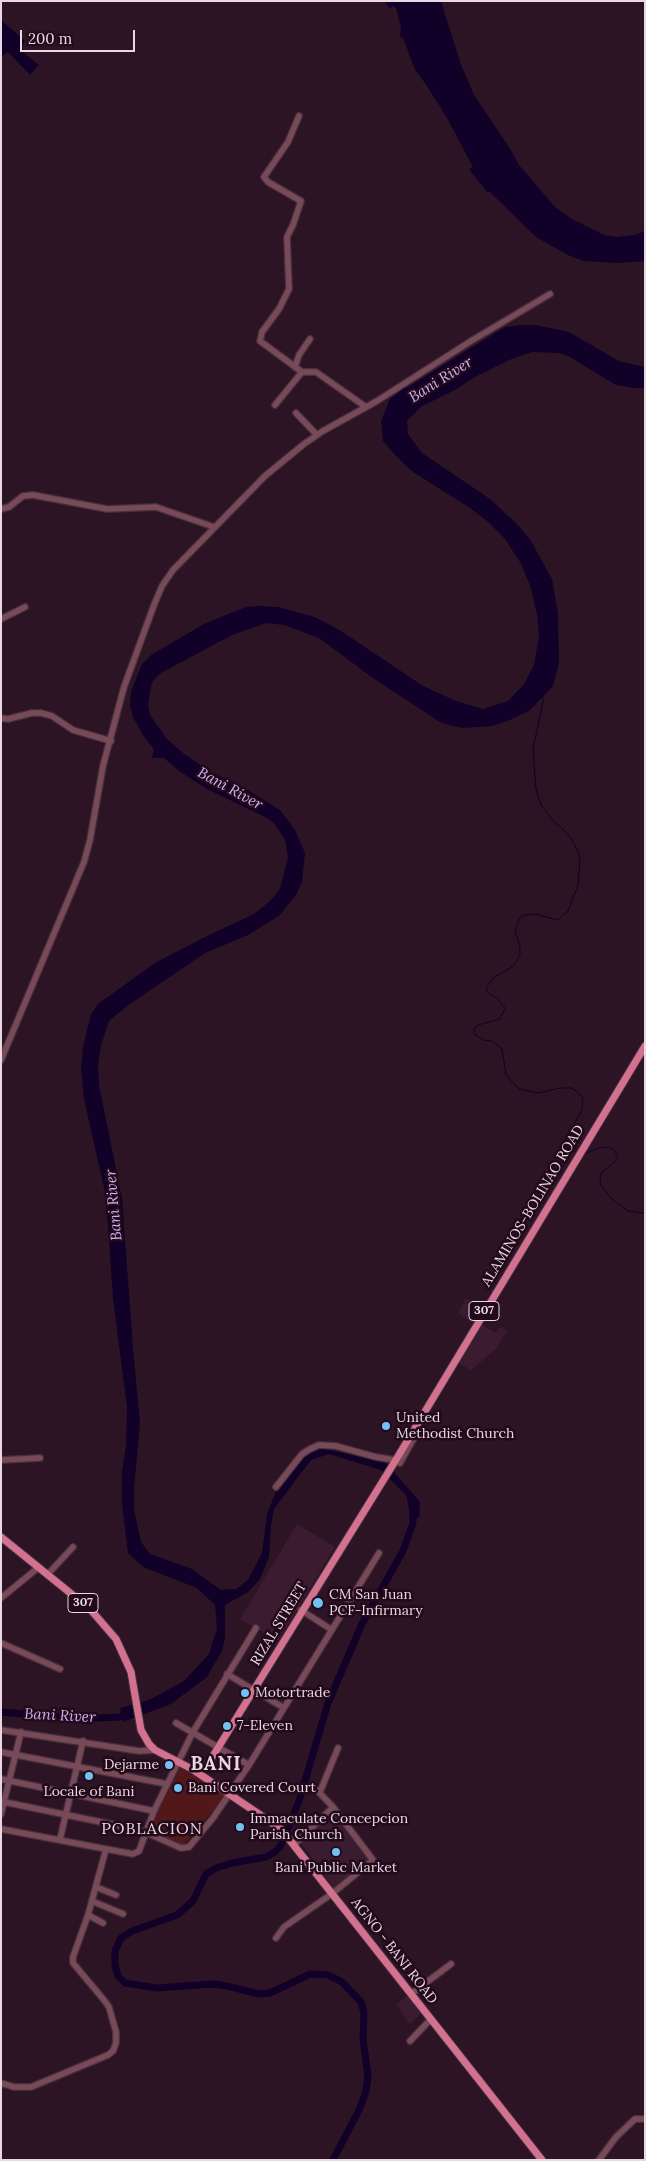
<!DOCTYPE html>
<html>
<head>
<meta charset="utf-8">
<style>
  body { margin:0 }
  #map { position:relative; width:646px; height:2161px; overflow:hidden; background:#2c1424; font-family:Lora,serif }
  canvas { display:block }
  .frame { position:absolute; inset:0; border:2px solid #e9d8e2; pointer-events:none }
  .scale { position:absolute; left:20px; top:30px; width:115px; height:22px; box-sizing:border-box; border:2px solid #e9d8e2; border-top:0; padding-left:6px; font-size:15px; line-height:18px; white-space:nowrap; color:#e9d8e2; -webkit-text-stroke:4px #220a1a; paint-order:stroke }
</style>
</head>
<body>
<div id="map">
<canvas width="646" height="2161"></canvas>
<div class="frame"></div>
<div class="scale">200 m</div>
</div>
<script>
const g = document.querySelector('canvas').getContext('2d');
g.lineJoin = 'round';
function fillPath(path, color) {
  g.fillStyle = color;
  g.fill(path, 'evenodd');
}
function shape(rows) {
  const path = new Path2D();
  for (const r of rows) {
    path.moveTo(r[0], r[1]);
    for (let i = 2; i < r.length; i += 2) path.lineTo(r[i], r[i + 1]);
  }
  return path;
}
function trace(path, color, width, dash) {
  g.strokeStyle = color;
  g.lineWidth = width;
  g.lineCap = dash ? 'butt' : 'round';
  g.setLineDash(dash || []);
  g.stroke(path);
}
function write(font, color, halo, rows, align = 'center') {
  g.font = font + ' Lora,serif';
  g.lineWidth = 5;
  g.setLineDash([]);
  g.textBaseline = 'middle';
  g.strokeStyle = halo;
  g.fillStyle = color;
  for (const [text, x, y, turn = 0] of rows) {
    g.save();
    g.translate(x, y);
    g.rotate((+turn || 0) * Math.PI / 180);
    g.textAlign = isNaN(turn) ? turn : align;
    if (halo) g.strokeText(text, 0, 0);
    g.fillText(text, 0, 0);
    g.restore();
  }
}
fillPath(shape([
  [466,1298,483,1308,473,1323,458,1313],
  [481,1324,496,1333,500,1327,507,1331,496,1349,471,1370,458,1363],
  [297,1524,335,1547,278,1641,240,1619],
  [333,1812,372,1860,335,1890,301,1843],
  [408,1995,421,2013,410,2024,396,2005]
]), '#3a1b2f');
fillPath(shape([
  [180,1767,225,1796,183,1846,148,1832]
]), '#511719');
fillPath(shape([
  [389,1,441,1,461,65,474,95,511,150,519,165,555,207,570,218,604,235,617,237,635,235,645,231,645,261,619,263,584,261,570,256,536,237,490,192,487,192,469,169,473,167,447,118,425,83,415,70,403,38,400,37,401,28,396,8,393,6,390,8,385,3],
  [1,20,25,41,22,47,25,54,39,65,30,75,8,52,1,57],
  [522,325,536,325,569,332,619,361,645,367,645,388,635,388,616,385,570,357,559,353,532,352,509,360,471,379,457,389,422,406,407,421,408,434,422,453,490,499,518,525,531,541,552,579,558,613,559,663,553,686,530,710,510,720,492,726,463,728,449,725,440,722,373,678,319,638,284,625,266,623,232,635,161,673,153,681,151,687,148,705,150,715,167,739,183,753,212,773,236,783,280,810,295,830,305,853,302,882,296,895,279,916,248,935,205,953,127,1006,109,1021,101,1045,98,1066,99,1085,122,1199,133,1348,140,1423,134,1488,134,1510,141,1542,150,1554,192,1569,221,1590,236,1589,248,1580,262,1553,267,1514,277,1489,306,1455,321,1448,386,1463,420,1502,419,1518,410,1519,407,1496,381,1470,329,1454,311,1460,274,1509,271,1526,269,1557,260,1579,248,1592,225,1605,225,1638,222,1651,207,1677,171,1704,123,1722,120,1708,149,1700,184,1681,209,1654,217,1629,215,1605,197,1588,143,1567,128,1553,122,1503,122,1472,126,1446,127,1407,113,1298,106,1196,84,1099,81,1068,83,1047,91,1014,98,1004,155,963,207,936,254,914,270,901,280,889,288,857,285,840,274,823,265,817,207,789,179,771,164,758,152,758,154,749,144,737,133,717,130,705,131,692,142,664,151,655,204,624,246,607,260,606,278,607,315,617,341,631,423,686,456,701,483,709,508,701,524,684,534,665,539,636,537,614,530,585,520,562,505,539,487,521,470,508,413,472,398,458,383,441,381,421,390,399,404,388,408,387,505,327]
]), '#110027');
trace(shape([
  [543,695,543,702,533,749,536,789,541,805,554,822,561,827,570,837,578,851,580,860,578,885,568,911,558,920,535,914,524,915,520,918,515,931,520,947,520,956,512,967,493,978,486,988,488,993,498,999,505,1008,500,1019,478,1025,474,1029,474,1034,483,1040,492,1041,502,1049,506,1075,519,1089,538,1093,560,1088,572,1088,580,1094,583,1099,582,1110,565,1140,567,1148,578,1153],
  [584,1154,599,1148,609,1147,615,1151,618,1158,616,1161,601,1173,600,1183,602,1187,613,1200,628,1211,645,1213]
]), '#110027', 1);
trace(shape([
  [1,1712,81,1719,119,1717,130,1713],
  [333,2160,360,2108,366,2091,368,2076,363,2039,364,2013,361,2002,342,1982,328,1975,310,1974,270,1993,259,1994,227,1986,212,1984,157,1988,125,1983,118,1976,115,1965,115,1951,121,1938,132,1931,177,1915,193,1901,206,1874,216,1868,232,1863,266,1857,275,1852,281,1845,299,1801,328,1703,362,1624,403,1551,413,1523,413,1511]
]), '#110027', 7);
const minor = shape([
  [299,116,288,142,264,177,268,182,301,201,293,225,287,237,289,289,279,309,262,332,260,341,302,372],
  [295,367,299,355,310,339],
  [275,405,302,372,316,372,366,407],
  [296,413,317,435],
  [1,509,9,507,23,496,33,495,107,509,156,507,214,527],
  [1,619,25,607],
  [1,718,8,719,32,713,41,713,52,716,73,730,111,741],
  [1,1060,84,862,90,840,103,766,124,687,154,605,162,586,173,570,265,476,304,444,323,431,377,401,471,341,550,294],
  [1,1460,40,1458],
  [400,1463,413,1440,412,1432],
  [276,1487,302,1454,310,1449,319,1445,336,1446,376,1457,395,1460],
  [48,1574,73,1547],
  [1,1598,39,1567],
  [301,1610,332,1630],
  [1,1643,60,1669],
  [227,1674,284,1708],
  [176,1723,249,1765],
  [1,1730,139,1751,155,1750],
  [1,1752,167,1784],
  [1,1779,154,1811],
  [320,1792,338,1748],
  [4,1802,125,1827,145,1832,181,1848,189,1847,213,1818,249,1765,379,1553],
  [1,1814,21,1732],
  [1,1829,106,1849],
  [60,1839,83,1741],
  [295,1844,333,1807],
  [96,1887,116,1895],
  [92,1901,123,1914],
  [88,1915,103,1923],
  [276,1938,284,1927,333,1893,373,1860,333,1807,314,1787],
  [411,1994,451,1964],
  [410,2041,431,2019],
  [1,2083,14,2087,31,2087,108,2055,113,2051,116,2043,116,2032,109,2007,104,2000,73,1963,73,1957,88,1915,106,1849,133,1854,139,1851,154,1811,193,1732,256,1628],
  [599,2160,616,2137,635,2119,645,2119]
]);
const major = shape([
  [1,1537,90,1609,116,1639,131,1672,141,1730,149,1744,155,1750,192,1769,281,1829,542,2160],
  [192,1769,201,1769,208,1764,394,1463,645,1046]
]);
trace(minor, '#462f3f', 8);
trace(major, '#462f3f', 9);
trace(minor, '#784956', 5.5);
trace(major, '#d3728f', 7);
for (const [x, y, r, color] of [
  [386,1426,5,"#71c1f5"],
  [318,1603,6,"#71c1f5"],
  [245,1693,5,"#71c1f5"],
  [227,1726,5,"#71c1f5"],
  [169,1765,5,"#71c1f5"],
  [89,1776,5,"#71c1f5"],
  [178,1788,5,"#71c1f5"],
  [240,1827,5,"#71c1f5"],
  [336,1852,5,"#71c1f5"]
]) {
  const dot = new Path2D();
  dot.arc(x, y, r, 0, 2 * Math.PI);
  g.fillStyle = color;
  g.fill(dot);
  trace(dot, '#220a1a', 2);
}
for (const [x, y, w] of [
  [484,1311,30],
  [83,1603,30]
]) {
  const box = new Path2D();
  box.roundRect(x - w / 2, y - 9.5, w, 19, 4);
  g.fillStyle = '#220a1a';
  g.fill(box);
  trace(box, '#e9d8e2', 1);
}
write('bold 12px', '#e9d8e2', null, [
  ["307",484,1311],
  ["307",83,1603]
]);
write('14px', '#e9d8e2', '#220a1a', [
  ["ALAMINOS-BOLINAO ROAD",533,1206,-59],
  ["RIZAL STREET",279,1624,-59],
  ["AGNO - BANI ROAD",394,1951,52]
]);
write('14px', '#e9d8e2', '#220a1a', [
  ["United",396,1418],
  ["Methodist Church",396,1434],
  ["CM San Juan",329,1595],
  ["PCF-Infirmary",329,1611],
  ["Motortrade",255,1693],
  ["7-Eleven",237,1726],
  ["Dejarme",159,1765,"right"],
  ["Bani Covered Court",188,1788],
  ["Locale of Bani",89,1792,"center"],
  ["Immaculate Concepcion",250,1819],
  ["Parish Church",250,1835],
  ["Bani Public Market",336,1868,"center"]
], 'left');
write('italic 15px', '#c9b2f3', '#220a1a', [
  ["Bani River",441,380,-32],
  ["Bani River",230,789,29],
  ["Bani River",114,1205,-95],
  ["Bani River",60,1716,3]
]);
g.letterSpacing = '1px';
write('16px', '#e9d8e2', '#220a1a', [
  ["POBLACION",152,1829]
]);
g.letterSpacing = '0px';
g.letterSpacing = '1px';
write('bold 19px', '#e9d8e2', '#220a1a', [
  ["BANI",216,1765]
]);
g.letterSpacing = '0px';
</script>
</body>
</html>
